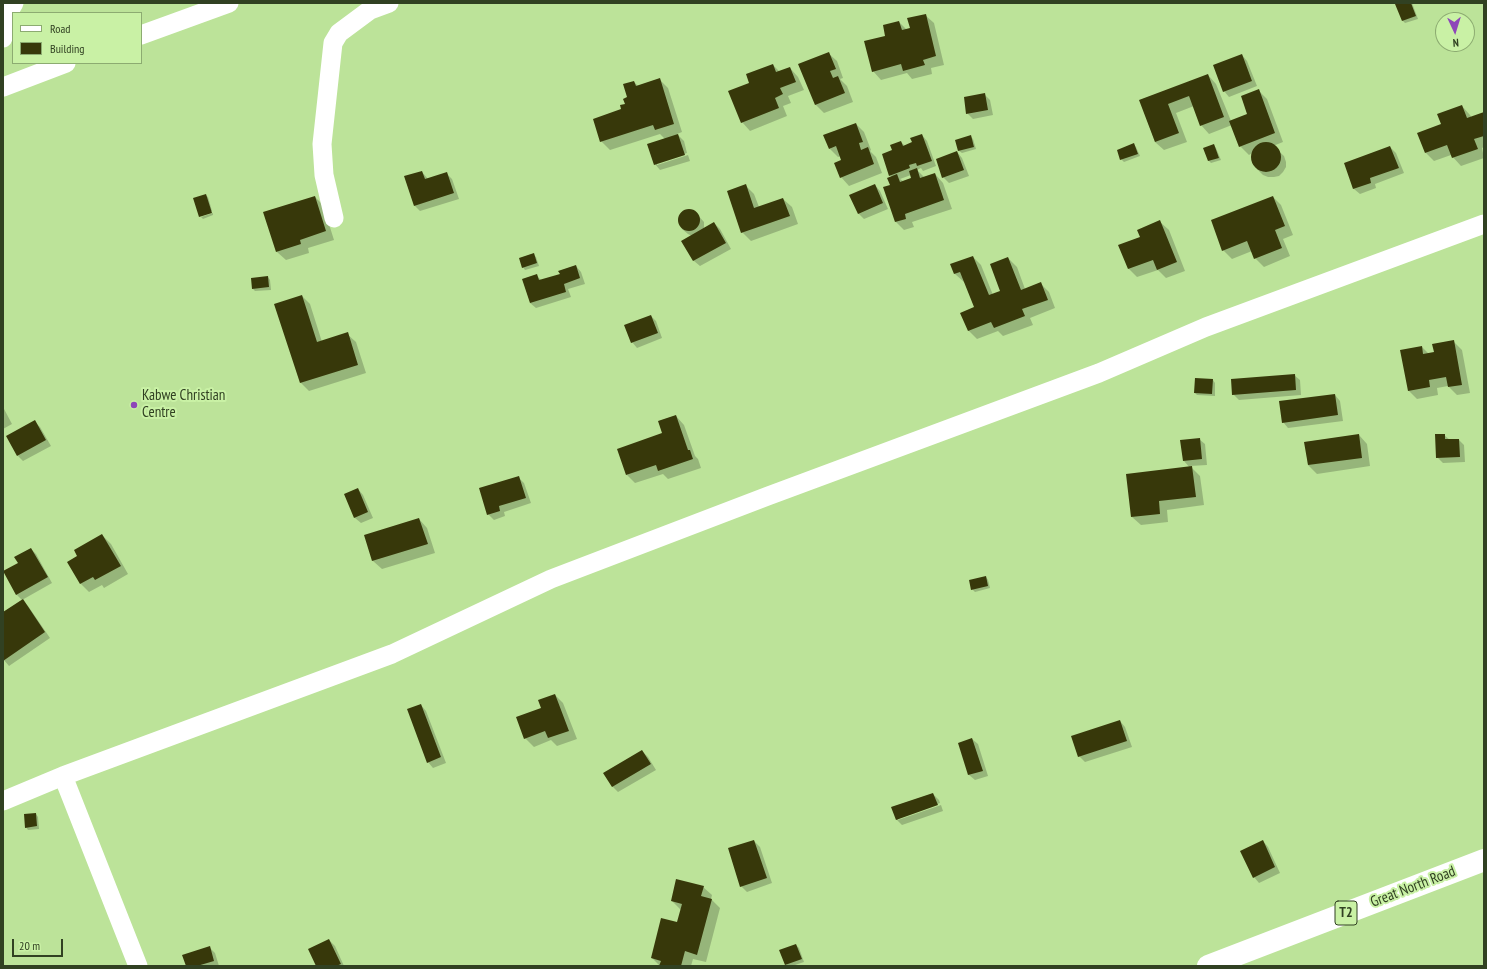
<!DOCTYPE html>
<html>
<head>
<meta charset="utf-8">
<style>
  body { margin:0 }
  #map { position:relative; width:1487px; height:969px; overflow:hidden; background:#bce399; font-family:"PT Sans Narrow",sans-serif }
  canvas { display:block }
  .frame { position:absolute; inset:0; border:4px solid #314122; pointer-events:none }
  .legend { position:absolute; left:12px; top:12px; width:130px; height:52px; box-sizing:border-box; background:#c9f1a5; border:1px solid #8cab71; margin:0; padding:5px 7px; list-style:none; font-size:12px; color:#314122 }
  .legend li { display:flex; align-items:center; gap:8px; height:20px }
  .legend b { width:20px; border:1px solid #8cab71 }
  .north { position:absolute; left:1435px; top:12px; width:40px; height:40px; box-sizing:border-box; background:#c9f1a5; border:1px solid #8cab71; border-radius:50%; rotate:176deg; font-size:11px; font-weight:700; line-height:16px; text-align:center; color:#314122 }
  .north::after { content:''; display:block; margin:auto; width:14px; height:18px; background:#8e46b9; clip-path:polygon(50% 0,100% 100%,50% 72%,0 100%) }
  .scale { position:absolute; left:12px; top:939px; width:51px; height:18px; box-sizing:border-box; border:2px solid #314122; border-top:0; padding-left:5px; font-size:12px; line-height:14px; white-space:nowrap; color:#314122; -webkit-text-stroke:3px #c9f1a5; paint-order:stroke }
</style>
</head>
<body>
<div id="map">
<canvas width="1487" height="969"></canvas>
<div class="frame"></div>
<ul class="legend">
<li><b style="height:5px;background:#fff"></b>Road</li>
<li><b style="height:11px;background:#37380a"></b>Building</li>
</ul>
<div class="north">N</div>
<div class="scale">20 m</div>
</div>
<script>
const g = document.querySelector('canvas').getContext('2d');
g.lineJoin = 'round';
function fillPath(path, color) {
  g.fillStyle = color;
  g.fill(path, 'evenodd');
}
function shape(rows) {
  const path = new Path2D();
  for (const r of rows) {
    if (r.length === 3) {
      path.moveTo(r[0] + r[2], r[1]);
      path.arc(r[0], r[1], r[2], 0, 2 * Math.PI);
      continue;
    }
    path.moveTo(r[0], r[1]);
    for (let i = 2; i < r.length; i += 2) path.lineTo(r[i], r[i + 1]);
  }
  return path;
}
function trace(path, color, width, dash) {
  g.strokeStyle = color;
  g.lineWidth = width;
  g.lineCap = dash ? 'butt' : 'round';
  g.setLineDash(dash || []);
  g.stroke(path);
}
function write(font, color, halo, rows, align = 'center') {
  g.font = font + ' "PT Sans Narrow",sans-serif';
  g.lineWidth = 4;
  g.setLineDash([]);
  g.textBaseline = 'middle';
  g.strokeStyle = halo;
  g.fillStyle = color;
  for (const [text, x, y, turn = 0] of rows) {
    g.save();
    g.translate(x, y);
    g.rotate((+turn || 0) * Math.PI / 180);
    g.textAlign = isNaN(turn) ? turn : align;
    if (halo) g.strokeText(text, 0, 0);
    g.fillText(text, 0, 0);
    g.restore();
  }
}
fillPath(shape([
  [1400,3,1412,3,1418,19,1405,23,1403,21],
  [925,15,934,23,944,65,931,68,932,74,912,79,907,73,881,80,873,71,887,37,899,22,907,30,911,29],
  [828,53,837,61,843,78,840,79,847,86,853,102,824,113,815,104],
  [1242,55,1247,61,1257,86,1229,97,1224,91],
  [773,65,780,72,790,68,798,77,804,90,788,96,791,103,783,106,787,116,750,131,742,122],
  [1208,75,1216,84,1231,121,1249,114,1258,90,1267,99,1283,142,1273,146,1284,156,1286,162,1286,167,1283,172,1279,176,1274,177,1268,177,1263,175,1257,169,1252,159,1252,153,1249,155,1240,146,1232,125,1209,134,1201,125,1194,106,1176,113,1187,142,1164,150,1155,142,1140,100],
  [659,79,668,88,682,132,677,134,684,141,687,153,657,163,657,165,688,155,690,161,660,170,655,164,665,139,660,134,610,150,601,141,626,104,634,82,638,86],
  [984,94,990,100,993,115,973,119,967,113],
  [1462,106,1470,115,1472,118,1484,113,1484,147,1482,148,1484,158,1461,166,1451,155,1434,161,1426,153,1442,125],
  [856,124,864,132,871,150,870,151,876,157,882,173,849,186,841,177,843,161,841,156,838,157,830,149],
  [922,135,927,141,936,166,923,171,921,168,917,170,925,178,935,174,943,183,952,209,912,222,914,227,904,230,896,222,884,188,891,185,892,177,890,175,893,151,901,142,905,146,913,143],
  [911,175,912,178,903,181,900,179],
  [971,137,973,139,976,149,962,153,959,151,956,141],
  [1134,145,1136,147,1140,156,1124,162,1121,159],
  [1214,145,1216,148,1221,160,1211,163,1209,161,1204,149],
  [1390,147,1396,153,1404,173,1375,184,1376,188,1360,194,1354,189,1345,164],
  [957,152,962,158,969,176,949,183,943,177],
  [422,172,428,179,446,173,452,179,459,199,420,211,415,206],
  [875,185,880,191,888,209,864,219,858,213],
  [746,186,754,194,759,207,783,199,792,207,798,224,751,241,742,232],
  [205,195,208,197,212,211,200,215],
  [315,197,323,205,334,240,308,248,309,253,286,260,277,252],
  [1273,197,1281,205,1293,235,1283,239,1290,256,1264,267,1255,258,1252,251,1232,259,1223,250],
  [691,210,695,212,704,222,704,229,714,223,720,229,731,249,700,266,694,261,682,241,692,236,688,234,682,229,678,220,682,212],
  [213,213,213,215,203,219,201,217],
  [1160,222,1169,230,1185,271,1166,278,1158,270,1137,277,1129,269,1120,245,1141,237],
  [533,254,536,257,539,266,525,270,523,267],
  [973,257,981,265,993,295,1001,291,1008,258,1017,267,1025,289,1040,283,1049,292,1055,308,1030,318,1033,325,1003,336,998,331,977,339,969,331,962,313,975,308,965,282,964,282,955,274,952,265],
  [576,266,581,272,585,284,568,289,571,297,536,308,530,303,537,276,542,281,561,275],
  [268,277,270,280,271,290,255,291,253,289],
  [302,296,310,304,322,342,347,334,356,342,366,373,309,391,301,383],
  [651,316,656,321,662,338,637,348,632,342],
  [1453,341,1462,350,1470,393,1457,395,1448,386,1437,388,1438,395,1417,399,1409,391,1422,347,1429,354,1435,353],
  [1294,375,1300,380,1301,395,1239,400,1233,394],
  [1213,380,1215,383,1215,396,1197,395,1195,393],
  [1335,395,1340,401,1343,421,1288,428,1283,422],
  [3,407,12,424,3,429],
  [676,416,684,425,695,456,698,459,701,468,668,479,663,474,635,483,627,475,663,433],
  [34,421,40,427,51,446,23,461,18,456],
  [1359,435,1367,444,1370,466,1317,474,1308,465,1305,442],
  [1444,435,1450,440,1459,440,1464,445,1465,462,1443,463,1437,457],
  [1199,439,1205,444,1207,465,1190,466,1200,476,1204,505,1167,510,1168,522,1141,525,1132,517,1190,468,1184,461],
  [518,477,524,483,531,503,504,512,505,516,494,520,488,514],
  [358,489,363,495,373,518,361,523,355,518,346,494],
  [419,519,427,528,435,553,382,569,373,561,366,536],
  [102,535,111,544,128,574,104,588,102,585,89,592,81,584,78,557],
  [31,549,36,554,52,583,22,600,28,606,50,638,9,666,3,659,3,613,22,600,16,594,19,563],
  [986,577,988,580,990,588,975,592,972,589],
  [555,695,563,703,577,739,557,746,551,740,534,747,525,738,542,708],
  [421,705,426,711,446,763,433,768,428,762],
  [1120,721,1125,727,1132,747,1085,762,1079,756],
  [972,739,978,744,988,776,975,780,969,775,959,743],
  [642,751,648,757,656,770,618,792,613,787,605,774],
  [933,794,939,800,940,803,898,818,898,820,941,805,943,811,902,825,897,820,893,808],
  [36,814,38,817,39,829,28,830,26,827],
  [754,841,760,847,772,883,747,892,741,886],
  [1263,841,1268,847,1280,873,1259,883,1254,877],
  [703,887,712,895,711,899,720,908,706,962,693,959,691,966,660,966,652,958,678,923,681,910,672,901],
  [329,940,335,946,344,966,317,966],
  [796,945,799,948,804,962,792,966,787,966,781,951],
  [209,947,215,953,219,966,187,966]
]), '#0003');
fillPath(shape([
  [1397,3,1411,3,1416,16,1402,21,1395,4],
  [926,14,936,56,923,60,925,65,903,71,901,64,872,72,864,41,885,36,883,25,899,21,902,30,910,28,907,18],
  [829,52,836,69,830,71,833,78,838,76,845,93,815,105,798,64],
  [1242,54,1252,81,1223,92,1213,65],
  [773,64,776,72,790,67,796,82,780,88,783,94,775,98,779,108,741,123,728,91,749,83,746,74],
  [1208,74,1224,117,1200,126,1189,96,1168,104,1179,133,1155,142,1139,100],
  [660,78,674,124,655,130,653,125,600,142,593,119,621,109,620,105,625,104,623,99,627,97,623,84,634,81,636,86],
  [1259,89,1275,133,1239,147,1229,121,1247,114,1241,96],
  [985,93,988,110,966,114,964,97],
  [1462,105,1467,118,1484,112,1484,136,1474,139,1478,149,1452,158,1447,145,1425,153,1417,133,1441,124,1437,114],
  [856,123,863,142,859,143,861,150,868,147,874,164,840,178,834,163,841,160,836,146,829,149,823,135],
  [678,134,685,155,654,165,647,144],
  [922,134,932,161,917,166,916,163,909,165,910,168,889,176,882,154,892,150,890,145,901,141,903,146,912,142,910,138],
  [971,135,974,147,958,151,955,140],
  [1266,157,15],
  [1134,143,1138,154,1120,160,1117,150],
  [1214,144,1219,158,1208,161,1203,148],
  [1390,146,1399,168,1370,178,1371,183,1353,189,1344,163],
  [957,151,964,170,942,178,936,159],
  [917,168,920,178,935,173,944,200,905,214,906,219,895,222,883,187,890,185,887,178,897,174,900,182,911,178,909,171],
  [422,171,425,179,447,172,454,193,414,206,404,176],
  [746,184,754,208,783,198,790,216,741,233,727,191],
  [875,184,883,203,858,214,849,195],
  [206,194,212,213,199,217,193,198],
  [315,196,326,231,300,240,301,244,276,252,263,212],
  [1273,196,1285,226,1275,230,1282,248,1254,259,1247,241,1222,251,1211,220],
  [689,220,11],
  [1160,220,1177,262,1157,270,1153,260,1128,269,1118,245,1140,237,1137,230],
  [714,222,726,243,693,261,681,241],
  [534,253,537,263,522,268,519,258],
  [973,256,989,295,1000,291,990,264,1008,257,1021,290,1041,282,1048,300,1022,309,1025,316,994,328,991,322,968,331,960,313,974,307,960,272,954,274,950,264],
  [576,265,580,278,564,284,566,292,530,303,522,279,537,274,539,280,560,274,558,271],
  [268,276,269,287,252,289,251,278],
  [302,295,317,342,348,332,358,365,300,383,274,304],
  [651,315,658,333,631,343,624,325],
  [1454,340,1462,385,1448,387,1446,377,1429,380,1430,387,1408,391,1400,350,1422,346,1423,354,1434,352,1432,344],
  [1295,374,1296,390,1232,395,1231,379],
  [1195,378,1213,379,1212,394,1194,393],
  [1335,394,1338,415,1282,423,1279,401],
  [676,415,688,450,690,450,693,459,658,471,656,465,626,475,617,449,662,433,658,421],
  [35,420,46,440,17,456,6,436],
  [1359,434,1362,458,1308,465,1304,442],
  [1435,434,1445,434,1445,439,1459,439,1460,457,1436,458],
  [1200,438,1202,459,1183,461,1180,440],
  [1192,466,1196,497,1159,501,1160,514,1131,517,1126,474],
  [519,476,526,498,499,506,500,511,487,515,479,488],
  [358,488,368,512,354,518,344,494],
  [419,518,428,544,372,561,364,535],
  [102,534,121,566,95,580,93,577,80,584,67,562,77,556,74,550],
  [31,548,48,577,16,595,3,571,18,563,14,557],
  [986,576,988,586,971,590,969,580],
  [23,599,45,632,3,661,3,612],
  [555,694,569,731,548,738,545,731,524,739,516,717,541,708,538,700],
  [421,704,441,757,427,763,407,709],
  [1120,720,1127,741,1078,757,1071,736],
  [972,738,983,771,968,775,958,743],
  [642,750,651,764,612,787,603,773],
  [933,793,938,805,896,820,891,807],
  [36,813,37,826,25,828,24,814],
  [754,840,767,878,740,887,728,848],
  [1263,840,1275,867,1253,878,1240,851],
  [676,879,704,886,701,896,712,899,697,955,685,951,681,966,659,966,661,961,651,958,661,918,677,922,682,904,671,901],
  [329,939,341,964,336,966,316,966,308,949],
  [796,944,802,959,785,965,779,950],
  [210,946,214,961,197,966,186,966,182,955]
]), '#37380a');
trace(shape([
  [141,35,229,3],
  [3,38,10,10,14,3],
  [3,87,66,63],
  [334,218,324,175,322,144,333,43,339,33,370,10,389,3],
  [63,776,138,966],
  [3,801,63,776,392,654,551,579,768,496,1099,373,1206,327,1484,224]
]), '#fff', 19);
trace(shape([
  [1208,966,1484,860]
]), '#fff', 22);
for (const [x, y, r, color] of [
  [134,405,4,"#8e46b9"]
]) {
  const dot = new Path2D();
  dot.arc(x, y, r, 0, 2 * Math.PI);
  g.fillStyle = color;
  g.fill(dot);
  trace(dot, '#c9f1a5', 1.5);
}
for (const [x, y, w] of [
  [1346,913,22]
]) {
  const box = new Path2D();
  box.roundRect(x - w / 2, y - 12, w, 24, 3);
  g.fillStyle = '#c9f1a5';
  g.fill(box);
  trace(box, '#314122', 1);
}
write('bold 14px', '#314122', null, [
  ["T2",1346,913]
]);
write('15px', '#314122', '#c9f1a5', [
  ["Kabwe Christian",142,396],
  ["Centre",142,413]
], 'left');
write('15px', '#314122', '#c9f1a5', [
  ["Great North Road",1413,887,-21]
]);
</script>
</body>
</html>
